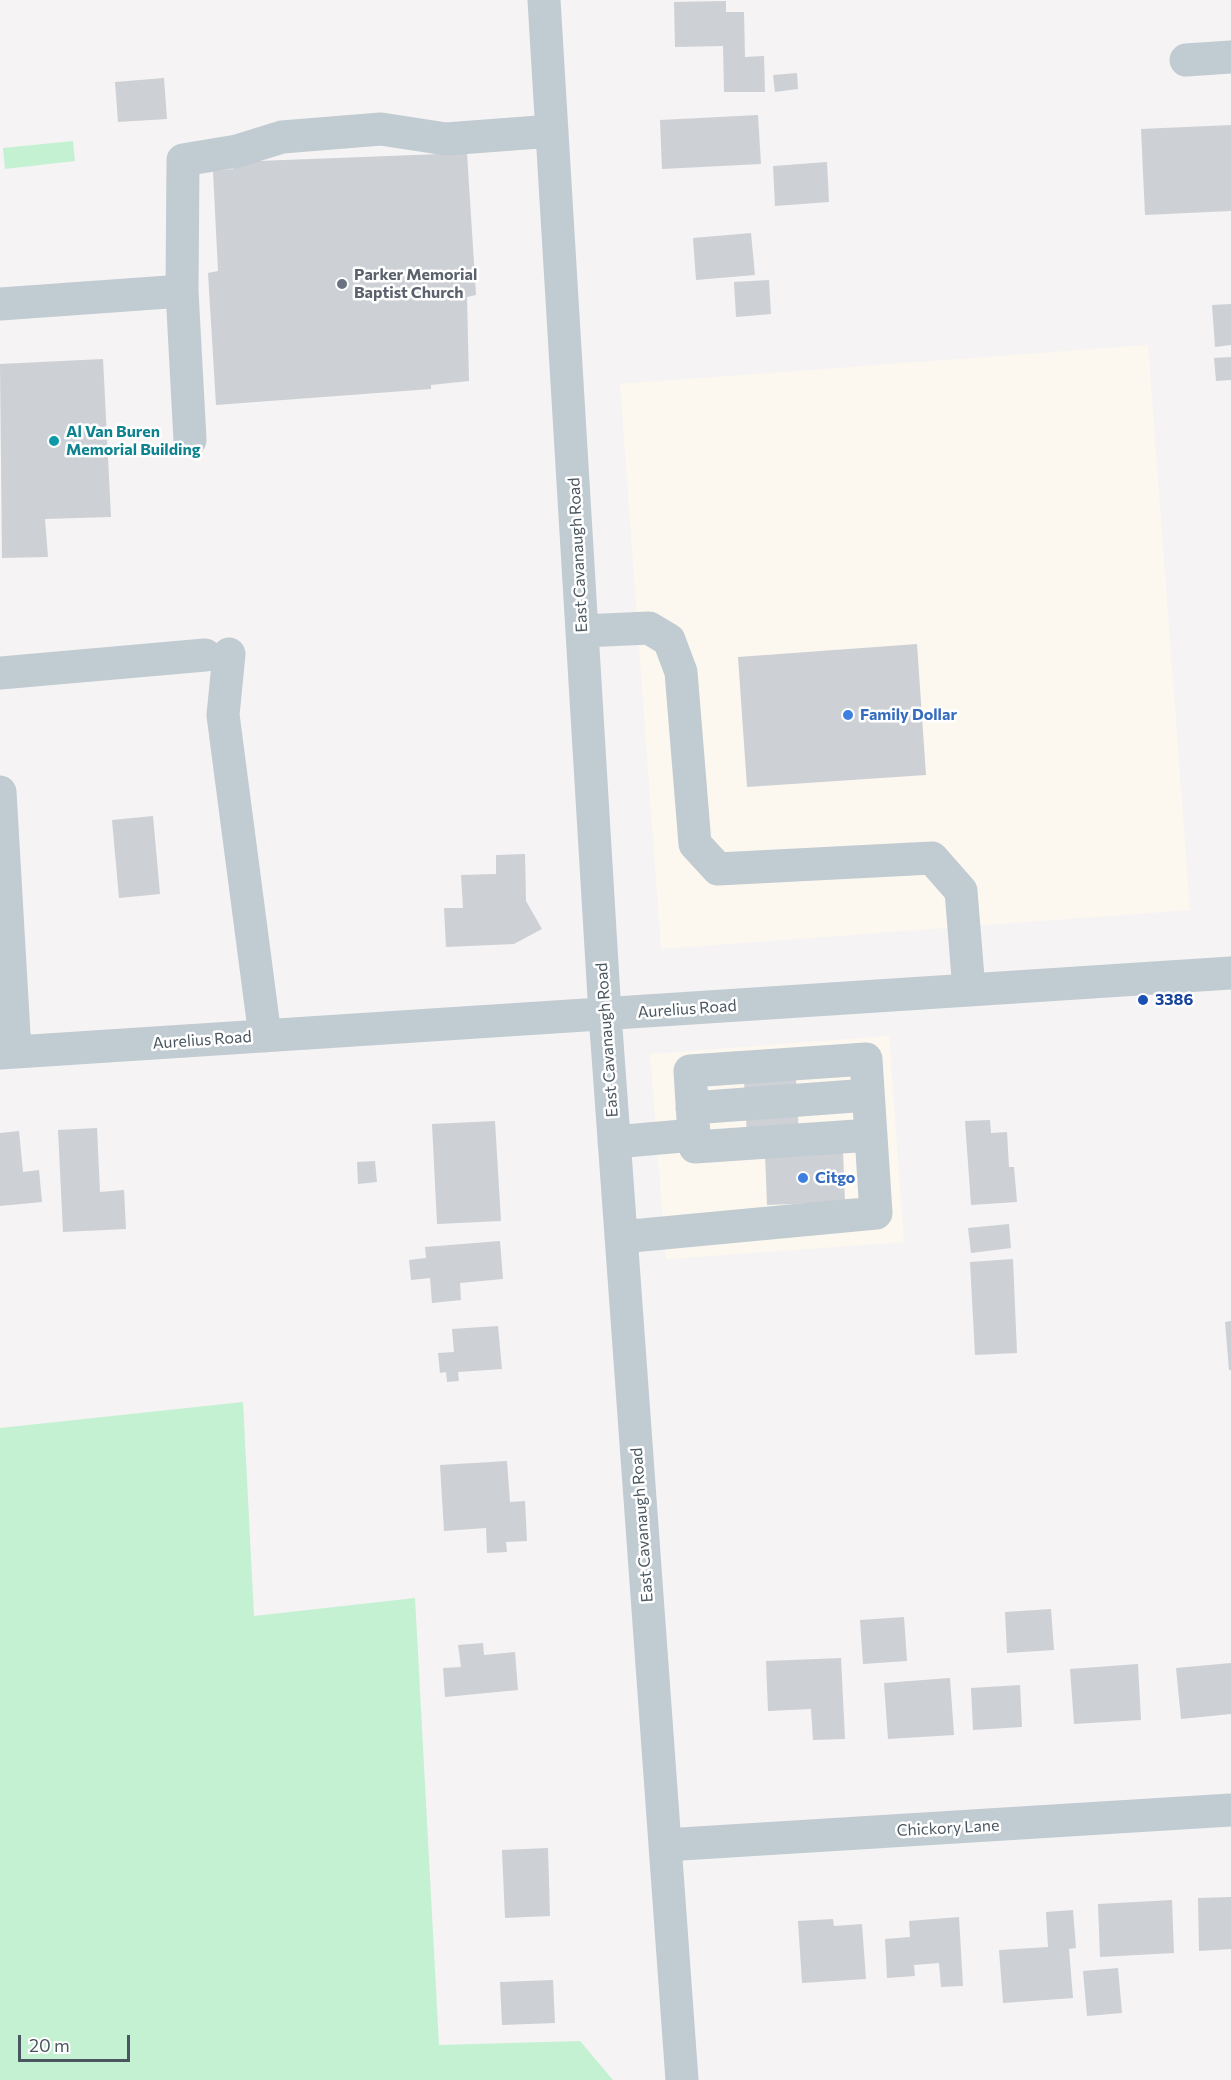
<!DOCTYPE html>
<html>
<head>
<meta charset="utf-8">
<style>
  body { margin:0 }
  #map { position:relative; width:1231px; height:2080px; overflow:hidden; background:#f5f3f3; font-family:Commissioner,sans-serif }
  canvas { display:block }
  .scale { position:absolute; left:18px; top:2035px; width:112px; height:27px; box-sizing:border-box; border:3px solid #4a5761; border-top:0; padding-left:8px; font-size:18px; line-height:21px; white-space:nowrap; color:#4a5761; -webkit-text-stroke:4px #fff; paint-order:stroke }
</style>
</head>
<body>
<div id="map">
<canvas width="1231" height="2080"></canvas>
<div class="scale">20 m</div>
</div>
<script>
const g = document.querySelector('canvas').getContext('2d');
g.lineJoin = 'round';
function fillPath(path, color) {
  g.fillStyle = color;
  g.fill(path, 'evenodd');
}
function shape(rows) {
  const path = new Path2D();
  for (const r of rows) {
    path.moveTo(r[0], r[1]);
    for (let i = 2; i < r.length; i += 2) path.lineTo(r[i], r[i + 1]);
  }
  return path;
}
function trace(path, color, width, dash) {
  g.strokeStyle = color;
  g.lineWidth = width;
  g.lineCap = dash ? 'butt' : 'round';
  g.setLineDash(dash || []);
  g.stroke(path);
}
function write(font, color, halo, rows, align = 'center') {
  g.font = font + ' Commissioner,sans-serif';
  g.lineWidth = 5;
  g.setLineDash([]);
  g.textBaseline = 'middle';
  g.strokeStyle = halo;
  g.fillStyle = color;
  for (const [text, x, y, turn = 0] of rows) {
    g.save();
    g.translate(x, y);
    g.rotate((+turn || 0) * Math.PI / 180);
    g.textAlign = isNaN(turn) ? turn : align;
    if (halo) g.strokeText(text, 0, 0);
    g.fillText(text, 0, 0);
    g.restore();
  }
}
fillPath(shape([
  [1148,345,1190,910,661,949,620,384],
  [889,1036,904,1242,666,1259,650,1054]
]), '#fdf8ef');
fillPath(shape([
  [73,141,75,161,5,169,3,148],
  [243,1402,254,1616,415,1598,439,2045,580,2041,613,2080,0,2080,0,1428]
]), '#c3f1d2');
fillPath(shape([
  [726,1,726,12,744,12,745,57,764,56,765,92,724,92,723,46,675,47,674,2],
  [797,73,798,89,775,92,773,75],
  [164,78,167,119,118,122,115,82],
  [758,115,761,164,662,169,660,120],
  [1231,125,1231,211,1145,215,1141,129],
  [467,153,476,295,467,297,469,381,431,385,431,389,216,405,208,273,218,271,213,171,233,169,232,162],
  [827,162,829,202,775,206,773,166],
  [751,233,755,275,696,280,693,238],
  [769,280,771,314,736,317,734,282],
  [1231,304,1231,345,1215,347,1212,305],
  [1231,357,1231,380,1216,381,1214,358],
  [103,359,111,517,45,519,48,557,2,558,0,364],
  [917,644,926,775,747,787,738,657],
  [153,816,160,894,119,898,112,820],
  [525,854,526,901,542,929,514,944,446,947,444,908,463,908,461,875,496,874,496,855],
  [796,1078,800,1153,843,1151,845,1202,767,1205,765,1154,748,1155,744,1081],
  [990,1120,991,1133,1007,1132,1009,1167,1014,1167,1017,1202,971,1205,965,1121],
  [495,1121,501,1221,437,1224,432,1124],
  [97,1128,100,1192,124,1190,126,1229,63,1232,58,1130],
  [19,1131,23,1172,39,1170,42,1202,0,1206,0,1133],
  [375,1161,377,1182,358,1184,357,1162],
  [1009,1224,1011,1248,971,1253,968,1228],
  [500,1241,503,1279,460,1283,461,1300,432,1303,430,1278,411,1280,409,1260,426,1258,425,1247],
  [1013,1259,1017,1353,975,1355,970,1262],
  [1231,1321,1231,1370,1229,1370,1225,1322],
  [498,1326,502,1369,458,1372,459,1381,447,1382,446,1372,440,1373,438,1353,454,1352,452,1329],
  [507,1461,510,1502,525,1501,527,1541,506,1542,507,1552,487,1553,486,1528,444,1531,440,1465],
  [1051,1609,1054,1650,1007,1653,1005,1612],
  [904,1617,907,1661,863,1664,860,1620],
  [483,1643,484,1655,515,1652,518,1690,445,1697,443,1668,461,1667,458,1645],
  [841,1658,845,1739,813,1740,811,1709,768,1711,766,1661],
  [1231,1663,1231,1714,1181,1719,1176,1668],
  [1138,1664,1141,1720,1074,1724,1070,1669],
  [950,1678,954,1735,888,1739,884,1683],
  [1020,1685,1022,1727,973,1730,971,1688],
  [548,1848,550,1916,505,1918,502,1850],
  [1231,1897,1231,1949,1199,1951,1198,1898],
  [1172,1900,1174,1953,1100,1957,1098,1904],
  [1073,1910,1076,1948,1069,1949,1073,1998,1003,2003,999,1950,1048,1947,1046,1912],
  [959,1917,963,1986,941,1987,939,1963,914,1965,915,1976,887,1978,885,1939,910,1937,909,1921],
  [833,1919,834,1926,862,1924,866,1979,802,1983,798,1921],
  [1118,1968,1122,2013,1087,2016,1083,1971],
  [553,1980,555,2023,502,2025,500,1982]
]), '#cdd0d5');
trace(shape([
  [544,0,605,1014,682,2080],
  [1186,60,1231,57],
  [182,291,183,160,237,151,282,137,381,129,446,139,552,131],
  [0,304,182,291,190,440],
  [583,631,649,628,669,640,681,672,695,844,718,869,932,858,961,891,969,990],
  [229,654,223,715,265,1036],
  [0,673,205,655],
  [0,792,15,1052],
  [0,1053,1231,973],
  [692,1108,868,1095],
  [694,1135,695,1147,871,1135],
  [614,1142,694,1135,690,1071,866,1059,876,1213,621,1237],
  [665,1845,1231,1810]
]), '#c1cbd2', 33);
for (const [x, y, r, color] of [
  [342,284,6,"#6b7280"],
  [54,441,6,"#0f9aa8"],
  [848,715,6,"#3f7fe0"],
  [1143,1000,6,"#1a4fb4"],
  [803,1178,6,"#3f7fe0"]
]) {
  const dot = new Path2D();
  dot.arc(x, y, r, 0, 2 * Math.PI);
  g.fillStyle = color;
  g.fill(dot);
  trace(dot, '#fff', 2);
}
write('bold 16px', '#5b616d', '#fff', [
  ["Parker Memorial",354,275],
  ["Baptist Church",354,293]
], 'left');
write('bold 16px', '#0d838f', '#fff', [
  ["Al Van Buren",66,432],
  ["Memorial Building",66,450]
], 'left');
write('16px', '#4a5761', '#fff', [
  ["East Cavanaugh Road",578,555,-93],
  ["Aurelius Road",687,1009,-4],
  ["Aurelius Road",202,1040,-4],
  ["East Cavanaugh Road",607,1040,-94],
  ["East Cavanaugh Road",642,1525,-94],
  ["Chickory Lane",948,1828,-3]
]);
write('bold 16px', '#366cbe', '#fff', [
  ["Family Dollar",860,715],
  ["Citgo",815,1178]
], 'left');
write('bold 16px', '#164399', '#fff', [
  ["3386",1155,1000]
], 'left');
</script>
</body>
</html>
